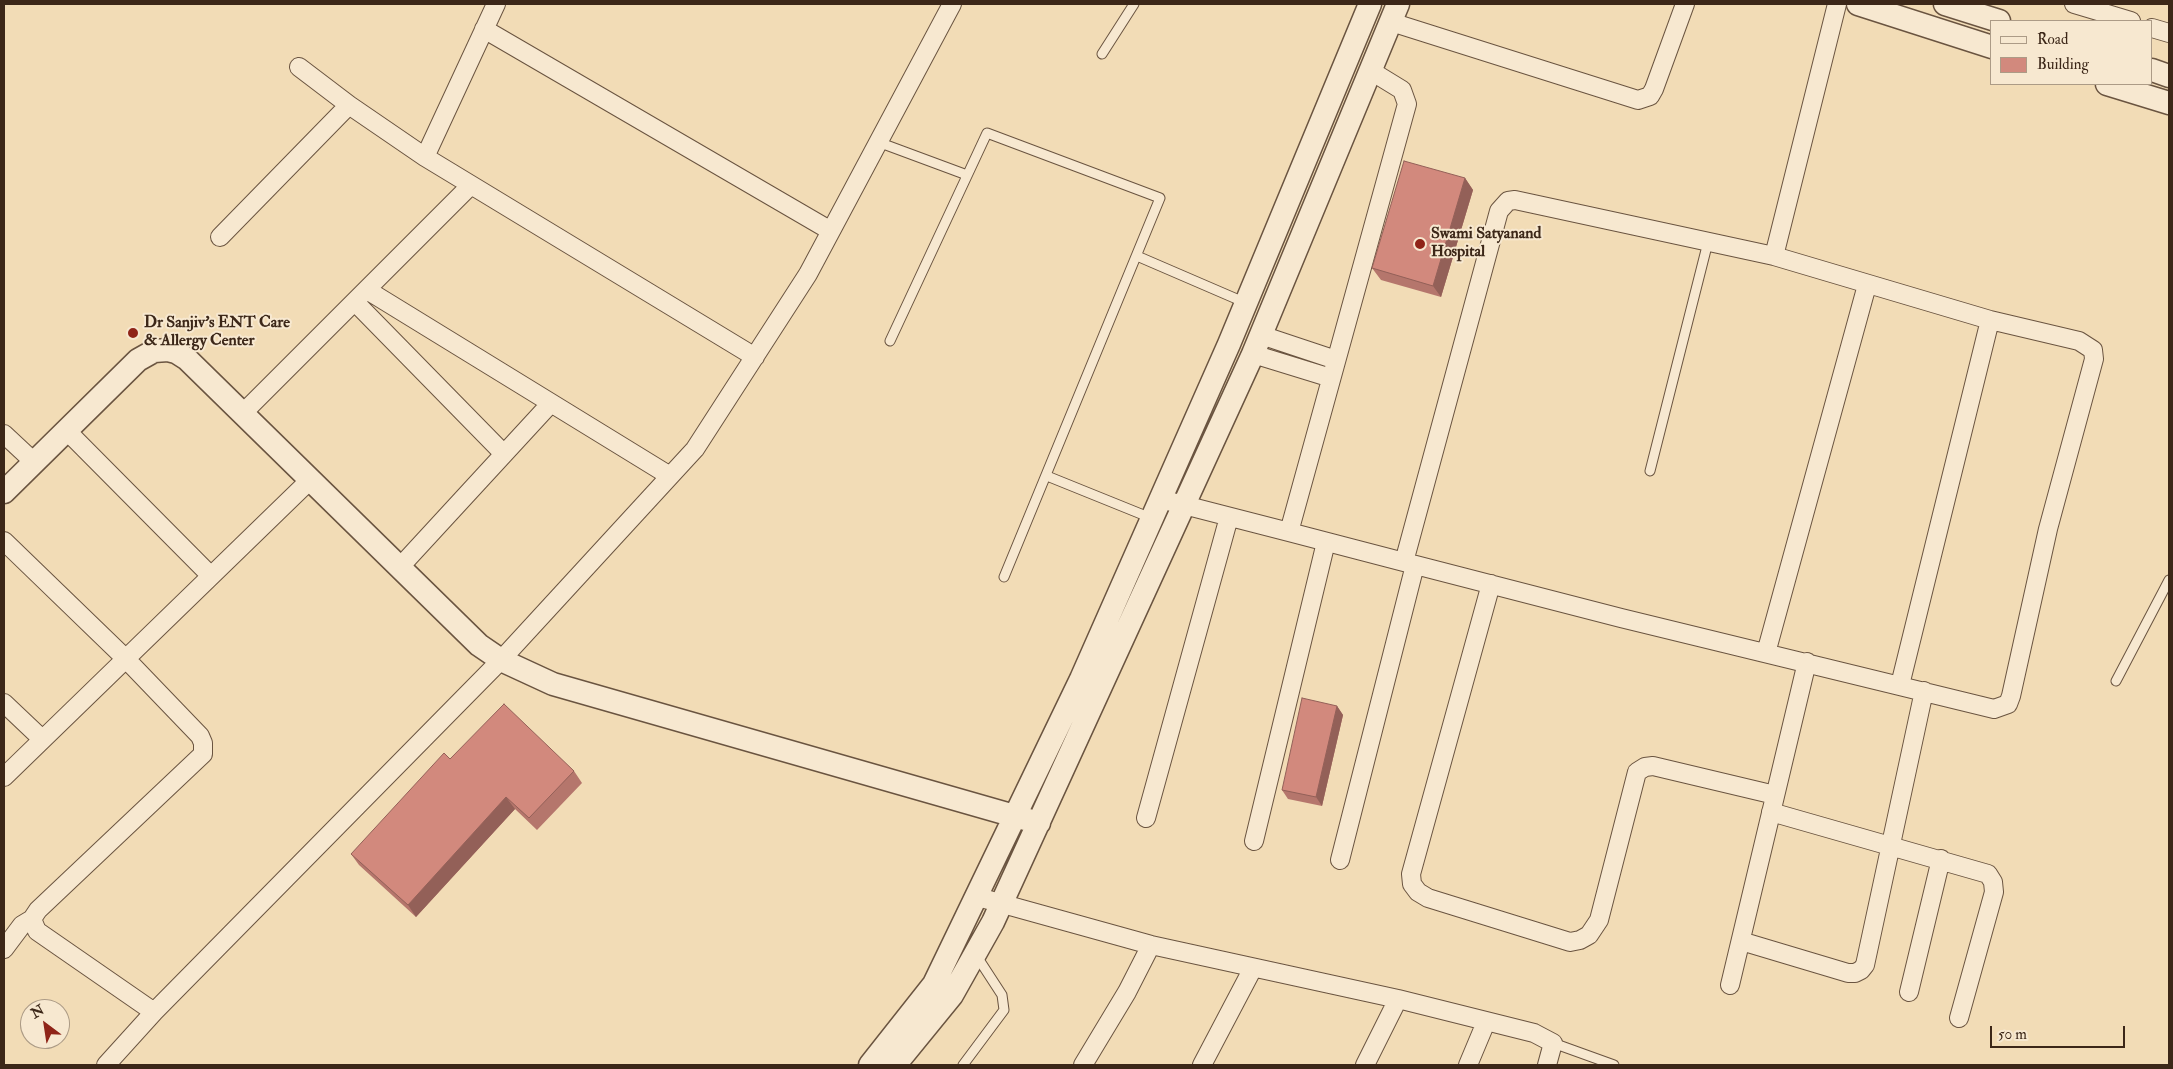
<!DOCTYPE html>
<html>
<head>
<meta charset="utf-8">
<style>
  body { margin:0 }
  #map { position:relative; width:2173px; height:1069px; overflow:hidden; background:#f2dcb6; font-family:"IM FELL Double Pica",serif }
  canvas { display:block }
  .frame { position:absolute; inset:0; border:5px solid #3c2718; pointer-events:none }
  .legend { position:absolute; left:1990px; top:20px; width:162px; height:65px; box-sizing:border-box; background:#f7e8d0; border:1px solid #ac9b86; margin:0; padding:6px 9px; list-style:none; font-size:15px; color:#3c2718 }
  .legend li { display:flex; align-items:center; gap:10px; height:25px }
  .legend b { width:25px; border:1px solid #ac9b86 }
  .north { position:absolute; left:20px; top:999px; width:50px; height:50px; box-sizing:border-box; background:#f7e8d0; border:1px solid #ac9b86; border-radius:50%; rotate:329deg; font-size:14px; font-weight:700; line-height:20px; text-align:center; color:#3c2718 }
  .north::after { content:''; display:block; margin:auto; width:18px; height:22px; background:#8f2418; clip-path:polygon(50% 0,100% 100%,50% 72%,0 100%) }
  .scale { position:absolute; left:1990px; top:1026px; width:135px; height:22px; box-sizing:border-box; border:2px solid #3c2718; border-top:0; padding-left:6px; font-size:15px; line-height:18px; white-space:nowrap; color:#3c2718; -webkit-text-stroke:4px #f7e8d0; paint-order:stroke }
</style>
</head>
<body>
<div id="map">
<canvas width="2173" height="1069"></canvas>
<div class="frame"></div>
<ul class="legend">
<li><b style="height:6px;background:#f7e8d0"></b>Road</li>
<li><b style="height:14px;background:#d2897d"></b>Building</li>
</ul>
<div class="north">N</div>
<div class="scale">50 m</div>
</div>
<script>
const g = document.querySelector('canvas').getContext('2d');
g.lineJoin = 'round';
function shape(rows) {
  const path = new Path2D();
  for (const r of rows) {
    path.moveTo(r[0], r[1]);
    for (let i = 2; i < r.length; i += 2) path.lineTo(r[i], r[i + 1]);
  }
  return path;
}
function trace(path, color, width, dash) {
  g.strokeStyle = color;
  g.lineWidth = width;
  g.lineCap = dash ? 'butt' : 'round';
  g.setLineDash(dash || []);
  g.stroke(path);
}
function fillPath(path, color) {
  g.fillStyle = color;
  g.fill(path, 'evenodd');
}
function write(font, color, halo, rows, align = 'center') {
  g.font = font + ' "IM FELL Double Pica",serif';
  g.lineWidth = 4;
  g.setLineDash([]);
  g.textBaseline = 'middle';
  g.strokeStyle = halo;
  g.fillStyle = color;
  for (const [text, x, y, turn = 0] of rows) {
    g.save();
    g.translate(x, y);
    g.rotate((+turn || 0) * Math.PI / 180);
    g.textAlign = isNaN(turn) ? turn : align;
    if (halo) g.strokeText(text, 0, 0);
    g.fillText(text, 0, 0);
    g.restore();
  }
}
const service = shape([
  [1102,54,1134,4],
  [878,142,967,175],
  [1137,256,1246,303],
  [890,341,987,133,1160,198,1004,577],
  [1650,471,1708,242],
  [1047,476,1151,518],
  [2116,681,2169,580],
  [1553,1043,1614,1065],
  [963,1065,1004,1010,1002,995,976,955]
]);
const minor = shape([
  [2074,4,2131,21],
  [1391,22,1638,100,1650,96,1654,89,1685,4],
  [2152,28,2169,33],
  [484,29,831,231],
  [299,67,349,105,425,157,755,357],
  [425,157,496,4],
  [220,237,349,105],
  [1774,256,1837,4],
  [367,290,670,476],
  [355,302,504,454],
  [1261,335,1336,360],
  [1253,354,1331,378],
  [243,413,471,185],
  [67,431,211,576],
  [4,434,34,462],
  [1160,499,1184,505,1289,532,1404,562,1621,618,1994,709,2008,704,2011,696,2048,529,2094,359,2093,350,2079,341,1990,320,1774,256,1515,200,1508,201,1499,211,1404,562],
  [1289,532,1407,104,1402,90,1371,71],
  [4,541,126,659,200,736,203,743,203,754,38,910,32,919,37,931,154,1012],
  [399,568,551,403],
  [1491,584,1411,874,1412,884,1418,892,1428,898,1570,942,1580,940,1589,935,1599,920,1637,772,1645,767,1653,766,1775,795],
  [1766,653,1867,285],
  [1900,685,1990,320],
  [4,703,42,739],
  [4,777,310,480],
  [1771,812,1988,874,1993,882,1994,892,1959,1018],
  [1146,818,1229,517],
  [1254,841,1326,542],
  [1340,860,1415,565],
  [978,897,1151,945,1398,999,1534,1033,1553,1043,1547,1065],
  [1741,941,1848,973,1855,973,1861,970,1865,965,1924,691],
  [4,949,22,925,32,919],
  [1730,985,1807,662],
  [1909,992,1941,859],
  [106,1065,154,1012,501,660,695,449,808,274,952,4],
  [1083,1065,1127,992,1151,945],
  [1202,1065,1253,968],
  [1365,1065,1398,999],
  [1468,1065,1486,1022]
]);
const tertiary = shape([
  [1858,4,1992,47],
  [1945,4,1999,21],
  [2152,70,2169,76],
  [2107,84,2169,103],
  [4,492,138,360,154,351,168,350,176,352,187,359,479,645,501,660,553,684,1039,823],
  [870,1065,934,984,1081,679,1229,344,1370,4],
  [895,1065,952,995,993,922,1253,354,1398,4]
]);
trace(service, '#6a5440', 11);
trace(minor, '#6a5440', 20);
trace(tertiary, '#6a5440', 25);
trace(service, '#f7e8d0', 9);
trace(minor, '#f7e8d0', 18);
trace(tertiary, '#f7e8d0', 22);
fillPath(shape([
  [1465,178,1473,190,1441,297,1381,280,1372,268],
  [1337,706,1343,715,1322,806,1288,799,1282,790],
  [450,759,574,771,582,783,537,830,515,809,416,917,359,865,351,854]
]), '#b5766c');
fillPath(shape([
  [1465,178,1473,190,1441,297,1433,286],
  [1337,706,1343,715,1322,806,1316,797],
  [506,797,515,809,416,917,408,905]
]), '#936058');
const building = shape([
  [1404,161,1465,178,1433,286,1372,268,1404,161],
  [1302,698,1337,706,1316,797,1282,790,1302,698],
  [504,704,574,771,529,818,506,797,408,905,351,854,444,753,450,759,504,704]
]);
fillPath(building, '#d2897d');
trace(building, '#936058', 1);
for (const [x, y, r, color] of [
  [1420,244,6,"#8f2418"],
  [133,333,6,"#8f2418"]
]) {
  const dot = new Path2D();
  dot.arc(x, y, r, 0, 2 * Math.PI);
  g.fillStyle = color;
  g.fill(dot);
  trace(dot, '#f7e8d0', 2);
}
write('bold 16px', '#3c2718', '#f7e8d0', [
  ["Swami Satyanand",1431,235],
  ["Hospital",1431,253],
  ["Dr Sanjiv's ENT Care",144,324],
  ["& Allergy Center",144,342]
], 'left');
</script>
</body>
</html>
